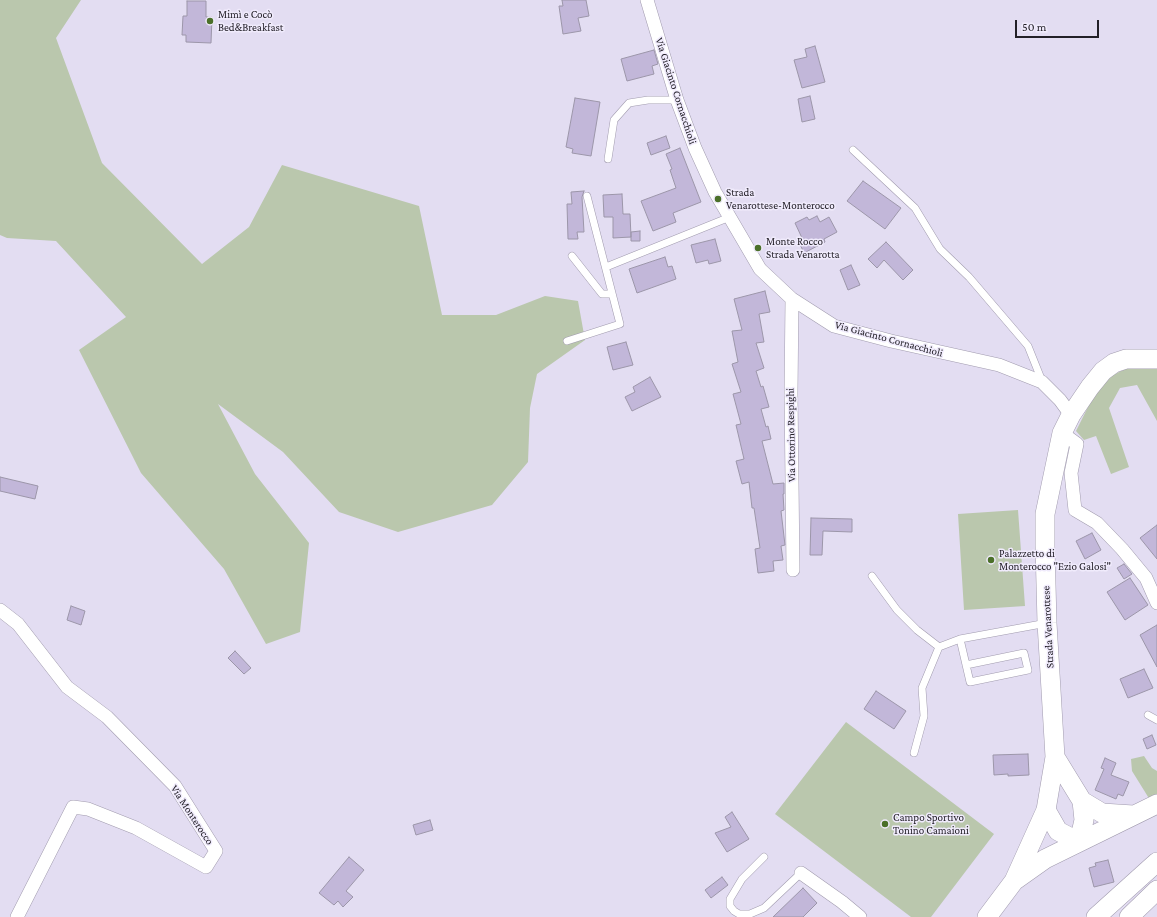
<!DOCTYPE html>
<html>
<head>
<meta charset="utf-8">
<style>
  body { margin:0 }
  #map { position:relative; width:1157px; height:917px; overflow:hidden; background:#e3ddf2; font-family:"Crimson Pro",serif }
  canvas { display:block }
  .scale { position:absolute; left:1015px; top:20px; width:84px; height:18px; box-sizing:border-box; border:2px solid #232028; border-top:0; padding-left:5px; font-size:12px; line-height:14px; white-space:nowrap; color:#232028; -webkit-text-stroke:3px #f0ebfc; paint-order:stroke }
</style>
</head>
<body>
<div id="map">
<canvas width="1157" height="917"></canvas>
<div class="scale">50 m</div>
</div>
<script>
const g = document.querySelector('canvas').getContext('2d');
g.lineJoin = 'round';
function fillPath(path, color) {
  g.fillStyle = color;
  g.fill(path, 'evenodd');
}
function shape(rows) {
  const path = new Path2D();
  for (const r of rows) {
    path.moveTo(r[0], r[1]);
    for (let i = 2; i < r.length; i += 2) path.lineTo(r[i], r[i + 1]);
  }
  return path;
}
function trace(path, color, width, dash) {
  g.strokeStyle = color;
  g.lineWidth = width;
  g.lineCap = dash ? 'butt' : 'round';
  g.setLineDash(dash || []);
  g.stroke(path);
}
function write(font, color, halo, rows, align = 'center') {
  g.font = font + ' "Crimson Pro",serif';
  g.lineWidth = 3;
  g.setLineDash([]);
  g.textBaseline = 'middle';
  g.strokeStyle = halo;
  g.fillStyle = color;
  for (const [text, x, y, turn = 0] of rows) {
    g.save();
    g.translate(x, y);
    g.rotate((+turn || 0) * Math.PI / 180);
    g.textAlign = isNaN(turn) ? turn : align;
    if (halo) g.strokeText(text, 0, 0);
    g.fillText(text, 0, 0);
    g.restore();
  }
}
fillPath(shape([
  [0,0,81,0,56,38,102,163,202,264,249,227,282,165,419,206,442,315,496,315,545,296,578,301,585,340,537,374,530,408,528,462,492,505,398,532,339,512,283,452,218,404,255,474,309,543,300,632,266,644,224,569,141,473,79,350,126,317,56,241,7,238,0,235],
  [1157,365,1157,421,1137,385,1120,388,1109,408,1129,467,1111,474,1096,436,1084,440,1076,431,1095,393,1113,375,1129,367],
  [1018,510,1025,606,964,610,958,514],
  [846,722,994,834,931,917,911,917,775,814],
  [1144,756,1152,768,1157,771,1157,795,1150,800,1132,771,1131,759]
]), '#bac7ad');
const building = shape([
  [562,0,586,0,589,16,578,18,581,31,563,34,559,6,563,6,562,0],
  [187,1,206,1,206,17,212,17,211,43,186,42,186,35,182,35,183,16,187,16,187,1],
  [815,46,825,82,802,88,794,60,807,57,805,49,815,46],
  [654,50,658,64,652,66,654,74,627,81,621,59,654,50],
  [810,96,815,119,802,122,798,99,810,96],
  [575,98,600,102,591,156,572,153,573,149,566,147,575,98],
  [666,136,670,148,651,155,647,143,666,136],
  [680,148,701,202,673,213,676,222,653,231,641,201,676,188,670,170,672,169,666,154,680,148],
  [863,181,901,208,885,229,847,201,863,181],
  [584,191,582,197,584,232,577,232,578,239,568,239,567,204,572,204,571,192,584,191],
  [622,194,623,214,630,214,631,237,613,238,613,217,604,217,603,195,622,194],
  [817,216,820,222,829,217,837,232,824,239,825,242,804,253,798,240,802,238,795,223,807,217,809,220,817,216],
  [640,231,640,241,631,241,631,232,640,231],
  [715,239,721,261,709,264,708,260,696,263,691,245,715,239],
  [886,242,913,270,903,280,884,260,877,268,868,259,886,242],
  [665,257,668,267,672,266,676,279,637,293,629,269,665,257],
  [851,265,860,285,848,290,840,270,851,265],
  [765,291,770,312,759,314,764,342,756,343,764,368,756,371,761,387,763,386,769,407,761,409,766,427,768,426,771,439,762,441,773,484,784,483,784,494,783,494,784,510,781,511,785,545,781,546,783,560,773,561,774,571,758,573,755,549,760,548,754,508,752,508,749,482,742,484,736,461,744,459,736,425,741,424,733,394,741,392,732,364,738,362,732,331,742,330,734,299,765,291],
  [626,342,633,365,613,370,607,347,626,342],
  [650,377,661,397,632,411,625,397,635,392,633,387,650,377],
  [0,477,38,486,35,499,0,491,0,477],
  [811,518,852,519,852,532,823,531,822,555,810,555,811,518],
  [1157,525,1157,559,1140,538,1157,525],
  [1092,533,1101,550,1085,559,1076,541,1092,533],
  [1124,564,1132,574,1124,579,1117,568,1124,564],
  [1130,578,1148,605,1125,620,1107,592,1130,578],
  [71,606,85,611,81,625,67,620,71,606],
  [1157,625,1157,667,1140,635,1157,625],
  [235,651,251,668,244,674,228,658,235,651],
  [1144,669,1153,688,1128,698,1120,679,1144,669],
  [876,691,906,711,894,729,864,709,876,691],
  [1152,735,1156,745,1147,749,1143,739,1152,735],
  [1028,754,1029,775,1008,776,1008,774,994,775,993,755,1028,754],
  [1105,758,1116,763,1111,775,1129,782,1123,796,1118,794,1116,799,1095,790,1104,769,1101,768,1105,758],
  [732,812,749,839,727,852,715,833,731,827,725,817,732,812],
  [430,820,433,830,416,835,413,825,430,820],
  [349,857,364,870,346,891,353,897,343,907,338,901,334,905,319,893,349,857],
  [1108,860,1114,882,1094,887,1089,868,1096,866,1095,863,1108,860],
  [722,877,728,885,711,898,705,890,722,877],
  [803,888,817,903,803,917,773,917,803,888]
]);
fillPath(building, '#c2b7d9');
trace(building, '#9c96a9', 1);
const service = shape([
  [853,150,915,208,940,249,969,277,1028,346,1042,381],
  [608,159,614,120,629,103,648,100,677,100],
  [572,256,602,294,612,294],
  [606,267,730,217],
  [567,341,620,324,587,196],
  [872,576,897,610,917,630,939,647],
  [960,639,970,682,1028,670,1024,653,966,665],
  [1148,715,1157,720],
  [914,753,924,716,922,688,939,647,960,639,1047,623],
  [764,857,742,879,730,899,730,906,734,911,739,914,750,914,764,908,801,873]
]);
const minor = shape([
  [647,0,677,100,695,148,715,192,760,269,792,299,834,326,891,341,999,365,1042,382,1060,400,1071,415],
  [792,299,791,393,793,570],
  [1062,433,1077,444,1071,473,1075,510,1097,523,1122,549,1146,578,1157,603],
  [0,610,18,624,67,687,107,717,175,786,216,851,206,867,136,828,88,809,73,807,17,917],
  [801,873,842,902,860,917]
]);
const secondary = shape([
  [1055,757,1082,801,1084,820,1079,842],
  [1082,801,1102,813,1133,815],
  [1079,842,1058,831,1046,810,1055,757,1047,623,1045,546,1045,514,1062,433,1071,415,1090,387,1103,371,1114,363,1126,359,1157,359],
  [1014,881,1045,859,1157,804],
  [987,917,1014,881,1046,810],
  [1096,917,1157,862],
  [1129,917,1157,890]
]);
trace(service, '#a19bae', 8);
trace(minor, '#a19bae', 14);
trace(secondary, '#a19bae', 20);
trace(service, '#fff', 7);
trace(minor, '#fff', 13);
trace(secondary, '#fff', 19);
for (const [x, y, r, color] of [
  [210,21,4,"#4b7029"],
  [718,199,4,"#4b7029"],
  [758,248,4,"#4b7029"],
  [991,560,4,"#4b7029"],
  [885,824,4,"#4b7029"]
]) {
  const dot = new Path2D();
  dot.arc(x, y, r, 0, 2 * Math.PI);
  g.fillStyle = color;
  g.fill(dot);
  trace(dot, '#f0ebfc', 1.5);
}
write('11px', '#232028', '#f0ebfc', [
  ["Mimì e Cocò",218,15],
  ["Bed&Breakfast",218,28],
  ["Strada",726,193],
  ["Venarottese-Monterocco",726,206],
  ["Monte Rocco",766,242],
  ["Strada Venarotta",766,255],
  ["Palazzetto di",999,554],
  ["Monterocco \"Ezio Galosi\"",999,567],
  ["Campo Sportivo",893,818],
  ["Tonino Camaioni",893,831]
], 'left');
write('11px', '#232028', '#f0ebfc', [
  ["Via Giacinto Cornacchioli",676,91,72],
  ["Via Giacinto Cornacchioli",889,339,15],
  ["Via Ottorino Respighi",791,435,-91],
  ["Strada Venarottese",1048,627,-93],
  ["Via Monterocco",192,815,57]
]);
</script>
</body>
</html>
